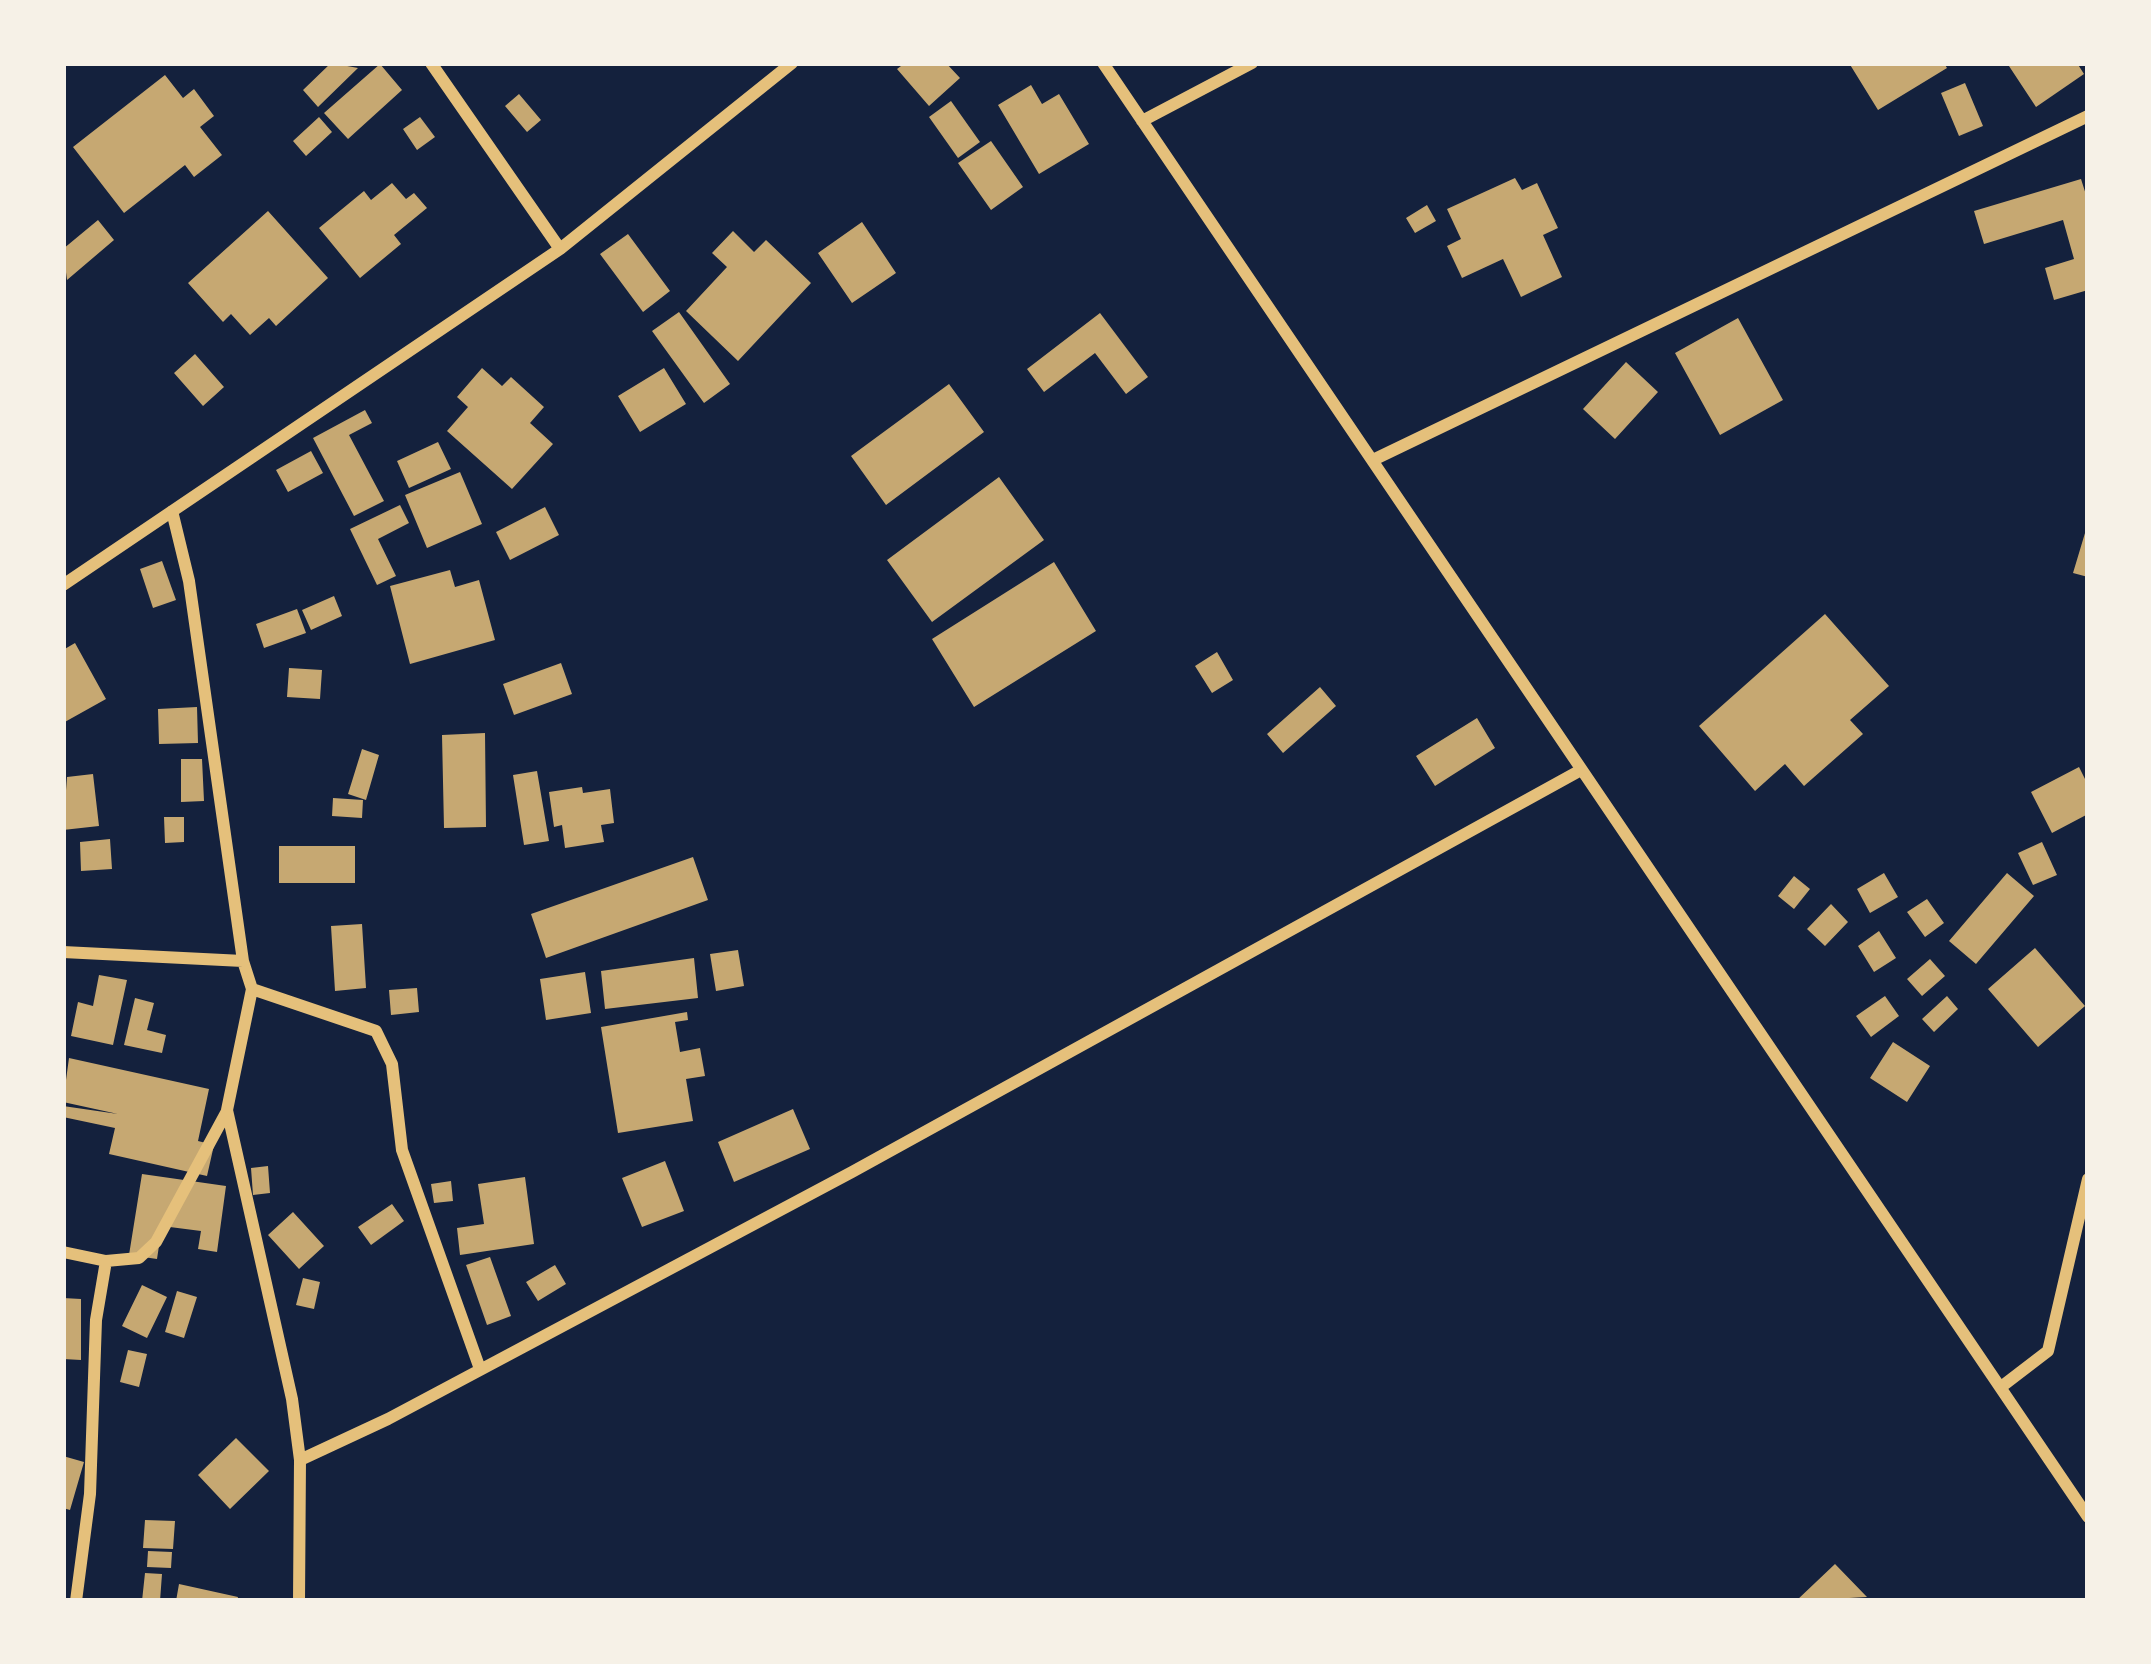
<!DOCTYPE html>
<html>
<head>
<meta charset="utf-8">
<style>
  body { margin:0 }
  #map { position:relative; width:2151px; height:1664px; overflow:hidden; background:#14213d; font-family:"Exo 2",sans-serif }
  canvas { display:block }
  .frame { position:absolute; inset:0; border:66px solid #f6f1e7; pointer-events:none }
</style>
</head>
<body>
<div id="map">
<canvas width="2151" height="1664"></canvas>
<div class="frame"></div>
</div>
<script>
const g = document.querySelector('canvas').getContext('2d');
g.lineJoin = 'round';
function fillPath(path, color) {
  g.fillStyle = color;
  g.fill(path, 'evenodd');
}
function shape(rows) {
  const path = new Path2D();
  for (const r of rows) {
    path.moveTo(r[0], r[1]);
    for (let i = 2; i < r.length; i += 2) path.lineTo(r[i], r[i + 1]);
  }
  return path;
}
function trace(path, color, width, dash) {
  g.strokeStyle = color;
  g.lineWidth = width;
  g.lineCap = dash ? 'butt' : 'round';
  g.setLineDash(dash || []);
  g.stroke(path);
}
fillPath(shape([
  [331,63,358,68,318,107,303,90],
  [905,63,946,63,960,78,929,106,897,69],
  [1849,63,1944,63,1947,68,1878,110],
  [2007,63,2077,63,2084,74,2036,107],
  [380,64,402,90,348,139,324,113],
  [165,75,183,98,194,89,214,116,200,127,222,155,194,177,185,165,124,213,73,147],
  [1965,83,1983,126,1959,136,1941,93],
  [1031,85,1042,104,1059,94,1089,144,1039,174,998,105],
  [519,94,541,120,527,132,505,106],
  [951,101,980,142,958,158,929,117],
  [319,117,332,132,306,156,293,141],
  [420,117,435,137,417,150,403,129],
  [991,141,1023,187,991,210,958,163],
  [1515,178,1522,190,1537,183,1558,228,1543,235,1562,277,1521,297,1503,259,1462,278,1447,246,1461,239,1447,209],
  [2081,179,2088,201,2088,290,2054,300,2045,268,2074,259,2063,220,1984,244,1974,211],
  [392,183,406,199,414,193,427,208,394,235,401,244,360,278,319,228,364,191,371,200],
  [1427,205,1436,221,1415,233,1406,218],
  [268,211,328,278,276,326,269,318,250,335,231,314,223,322,188,283],
  [98,220,114,240,67,280,63,249],
  [862,222,896,273,852,303,818,253],
  [733,231,754,252,766,240,811,283,738,361,686,311,727,267,712,253],
  [628,234,670,291,643,312,600,254],
  [679,312,730,384,704,403,652,331],
  [1100,313,1148,377,1126,394,1095,353,1044,392,1027,369],
  [1738,318,1783,400,1720,435,1675,353],
  [195,354,224,387,203,406,174,373],
  [1626,362,1658,392,1615,439,1583,409],
  [482,368,502,386,511,377,544,407,530,423,553,444,512,489,447,431,468,407,457,397],
  [664,368,686,404,640,432,618,396],
  [949,384,984,432,886,505,851,456],
  [365,410,372,423,349,435,384,501,354,516,313,438],
  [438,442,451,469,409,488,397,461],
  [311,451,323,473,288,492,276,470],
  [460,472,482,524,427,548,405,495],
  [999,477,1044,540,932,622,887,560],
  [400,505,409,523,378,539,396,576,377,585,350,529],
  [545,507,559,535,510,560,496,532],
  [2088,523,2088,577,2073,573],
  [162,561,176,600,153,608,140,569],
  [1054,562,1096,631,974,707,932,639],
  [450,570,455,587,479,580,495,640,410,664,390,586],
  [334,596,342,616,311,630,302,610],
  [297,609,306,633,264,648,256,624],
  [1825,614,1889,686,1850,720,1863,734,1804,786,1785,764,1755,791,1699,726],
  [75,643,106,699,63,723,63,650],
  [1217,652,1233,680,1212,693,1195,666],
  [561,663,572,694,514,715,503,684],
  [289,668,322,670,320,699,287,697],
  [1320,687,1336,706,1283,753,1267,734],
  [197,707,198,743,159,744,158,709],
  [1477,718,1495,748,1435,786,1416,756],
  [485,733,486,827,444,828,442,735],
  [362,749,379,755,366,800,348,794],
  [181,759,202,759,204,801,181,802],
  [2079,767,2088,785,2088,814,2052,833,2031,792],
  [537,771,549,841,524,845,513,775],
  [93,774,99,826,63,830,67,777],
  [582,787,583,793,610,789,614,823,601,825,604,842,565,848,562,825,554,827,549,792],
  [333,798,363,800,362,818,332,816],
  [164,817,184,817,184,842,165,843],
  [110,839,112,869,81,871,80,842],
  [2042,842,2057,875,2033,885,2018,853],
  [279,846,355,846,355,883,279,883],
  [693,857,708,900,546,958,531,914],
  [1884,873,1898,897,1870,913,1857,889],
  [2007,873,2034,896,1976,964,1949,941],
  [1794,876,1810,889,1794,909,1778,896],
  [1927,899,1944,923,1925,937,1907,912],
  [1831,904,1848,922,1825,946,1807,929],
  [362,924,366,988,335,991,331,926],
  [1879,931,1896,958,1874,972,1858,946],
  [2035,948,2085,1006,2038,1047,1988,989],
  [738,950,744,986,716,991,710,954],
  [694,958,698,998,605,1009,601,971],
  [1930,959,1945,976,1922,996,1907,979],
  [585,972,591,1013,546,1020,540,979],
  [99,975,127,980,113,1045,71,1036,78,1002,93,1006],
  [417,988,419,1012,391,1015,389,990],
  [1885,996,1899,1016,1871,1037,1856,1016],
  [1947,996,1958,1009,1934,1032,1922,1019],
  [135,998,154,1003,147,1030,166,1035,162,1053,124,1045],
  [687,1012,688,1020,675,1022,680,1052,700,1048,705,1076,686,1079,693,1121,618,1133,601,1027],
  [1893,1042,1930,1066,1907,1102,1870,1078],
  [69,1058,209,1089,198,1141,214,1145,207,1176,109,1154,115,1128,63,1117,63,1106,118,1114,63,1102],
  [793,1109,810,1149,734,1182,718,1142],
  [665,1161,684,1211,642,1227,622,1178],
  [268,1166,270,1193,253,1195,251,1168],
  [142,1174,226,1186,217,1252,198,1249,201,1231,162,1226,157,1259,129,1255],
  [525,1177,534,1244,460,1255,457,1228,484,1224,478,1184],
  [451,1181,453,1201,434,1203,431,1184],
  [392,1204,404,1221,371,1245,358,1227],
  [293,1212,324,1246,299,1269,268,1235],
  [490,1257,511,1316,487,1325,466,1265],
  [555,1265,566,1284,538,1301,526,1282],
  [303,1278,320,1282,314,1309,296,1305],
  [142,1285,167,1297,147,1338,122,1326],
  [177,1291,197,1297,184,1338,165,1332],
  [63,1298,81,1299,81,1360,63,1359],
  [128,1350,147,1354,139,1387,120,1382],
  [236,1438,269,1471,230,1509,198,1475],
  [63,1456,84,1462,70,1510,63,1508],
  [145,1520,175,1521,173,1549,143,1548],
  [148,1551,172,1552,171,1568,147,1567],
  [1835,1564,1867,1597,1796,1601],
  [145,1573,162,1574,160,1601,142,1601],
  [179,1584,238,1597,237,1601,176,1601]
]), '#c6a872');
trace(shape([
  [431,63,560,249],
  [1103,63,2088,1517],
  [1142,121,1252,63],
  [1375,459,2088,116],
  [172,511,189,581,243,961,252,989,227,1110,292,1399,300,1460,299,1601],
  [63,585,560,249,792,63],
  [63,952,243,961],
  [252,989,376,1031,392,1064,402,1150,480,1369],
  [63,1252,106,1261],
  [2001,1387,2048,1351,2088,1179],
  [300,1460,388,1419,852,1172,1581,770],
  [76,1601,90,1494,96,1320,106,1261,139,1258,156,1242,227,1111]
]), '#e5c07b', 12);
</script>
</body>
</html>
